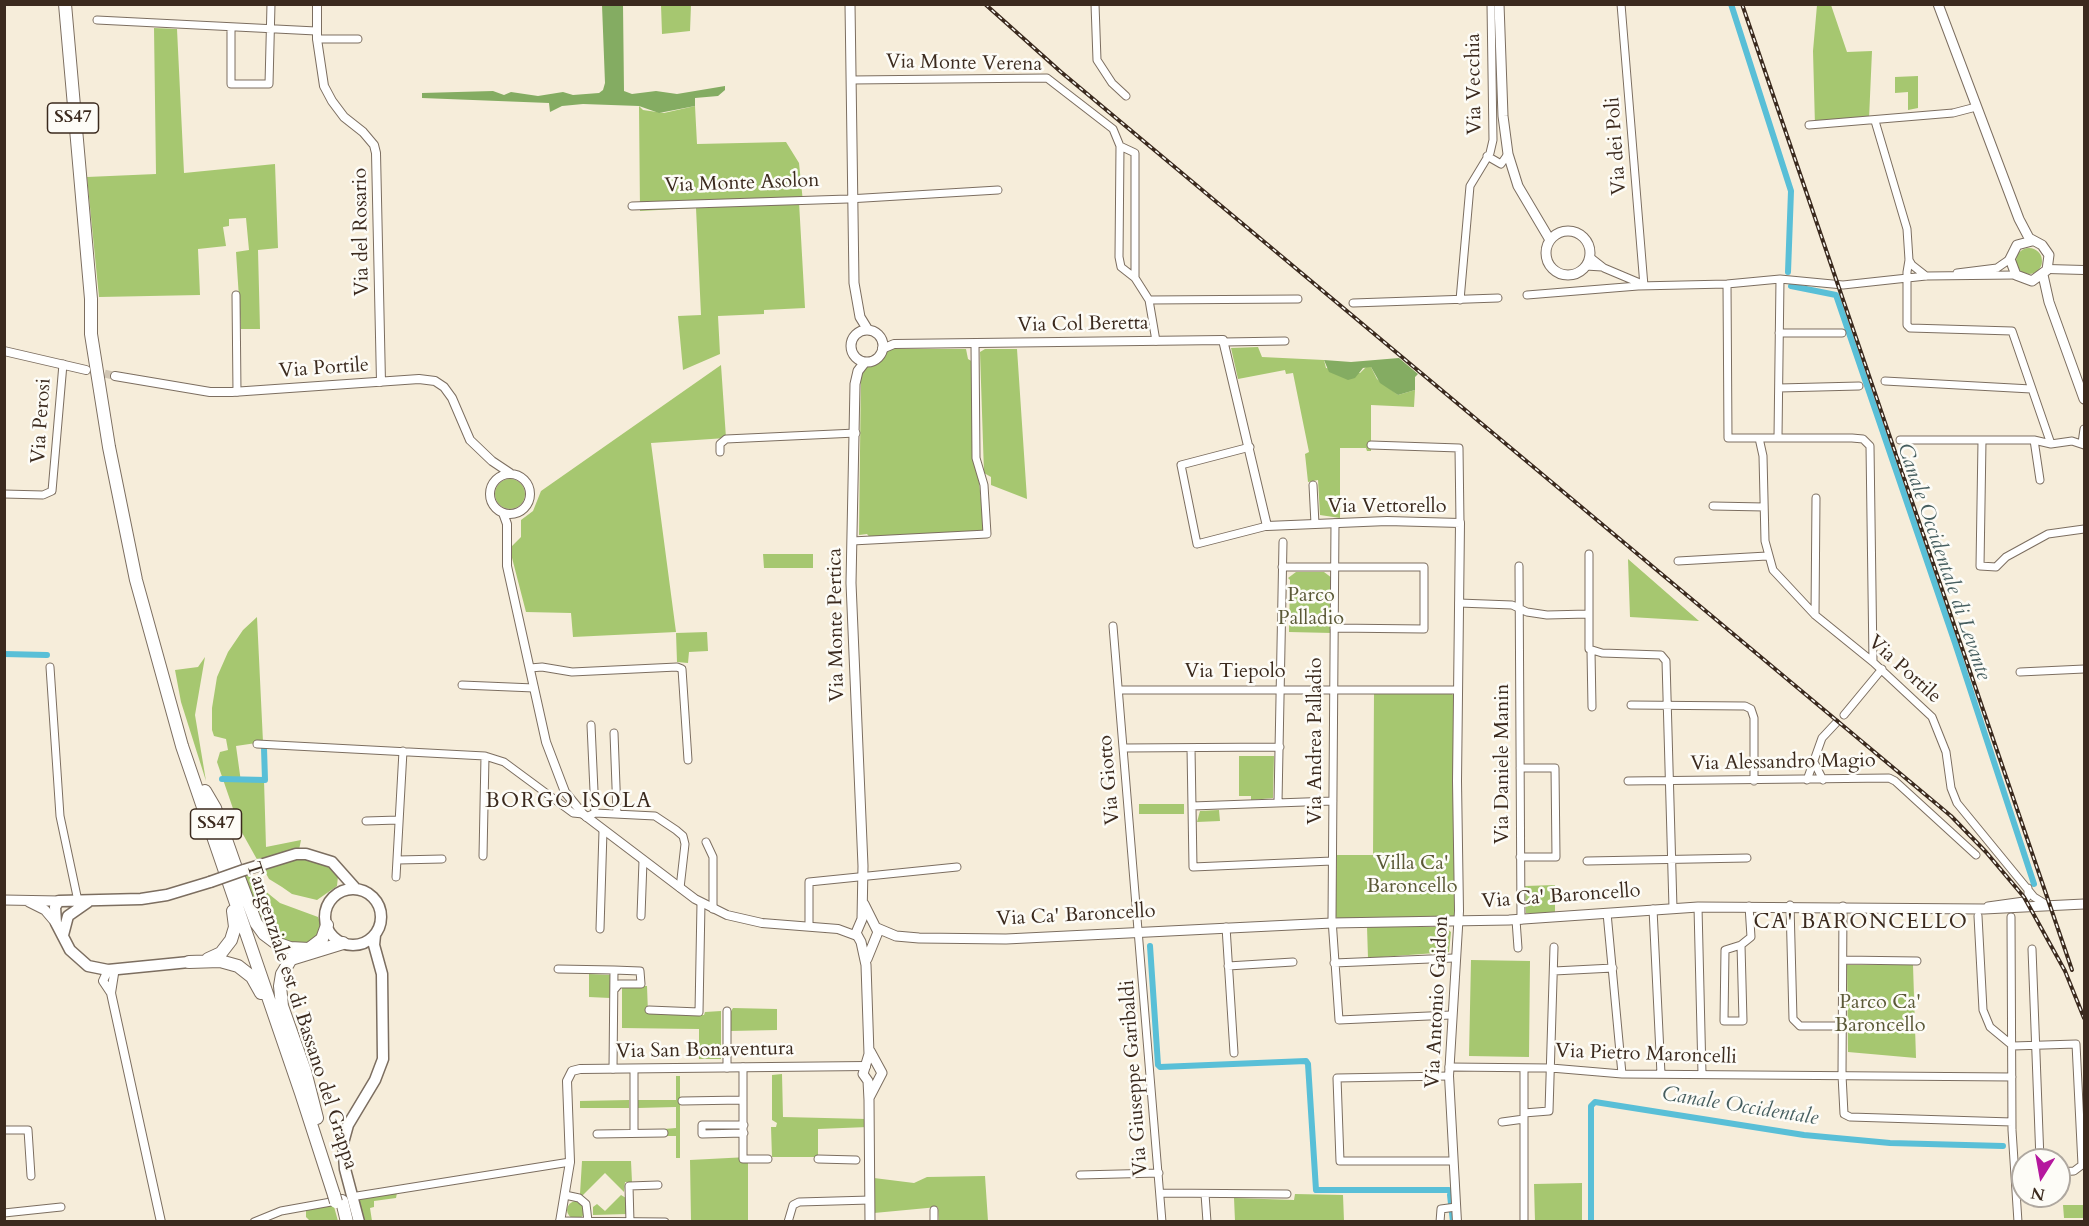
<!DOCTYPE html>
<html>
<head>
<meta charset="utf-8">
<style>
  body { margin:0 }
  #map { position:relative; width:2089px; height:1226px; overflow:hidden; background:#f6edda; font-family:Cardo,serif }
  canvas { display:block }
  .frame { position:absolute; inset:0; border:6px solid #3b2a1e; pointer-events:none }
  .north { position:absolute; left:2011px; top:1148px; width:60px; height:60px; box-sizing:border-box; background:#fdfcf7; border:2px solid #afa8a0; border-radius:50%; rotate:191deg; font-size:16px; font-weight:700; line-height:24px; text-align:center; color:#3b2a1e }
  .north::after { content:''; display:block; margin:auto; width:21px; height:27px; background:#b5179e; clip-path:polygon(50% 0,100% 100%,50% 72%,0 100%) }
</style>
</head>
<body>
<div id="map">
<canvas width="2089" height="1226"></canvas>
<div class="frame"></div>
<div class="north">N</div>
</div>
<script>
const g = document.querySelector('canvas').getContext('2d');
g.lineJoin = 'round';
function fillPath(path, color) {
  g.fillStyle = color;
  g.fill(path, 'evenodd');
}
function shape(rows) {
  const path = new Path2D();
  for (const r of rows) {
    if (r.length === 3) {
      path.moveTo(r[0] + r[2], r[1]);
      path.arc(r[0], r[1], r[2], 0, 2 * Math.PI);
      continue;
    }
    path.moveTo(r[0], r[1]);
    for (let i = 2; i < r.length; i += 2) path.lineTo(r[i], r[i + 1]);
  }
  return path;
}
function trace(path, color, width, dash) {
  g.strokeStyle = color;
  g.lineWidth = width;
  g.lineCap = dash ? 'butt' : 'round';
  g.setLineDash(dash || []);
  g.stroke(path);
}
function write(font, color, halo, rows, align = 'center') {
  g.font = font + ' Cardo,serif';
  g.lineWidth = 5;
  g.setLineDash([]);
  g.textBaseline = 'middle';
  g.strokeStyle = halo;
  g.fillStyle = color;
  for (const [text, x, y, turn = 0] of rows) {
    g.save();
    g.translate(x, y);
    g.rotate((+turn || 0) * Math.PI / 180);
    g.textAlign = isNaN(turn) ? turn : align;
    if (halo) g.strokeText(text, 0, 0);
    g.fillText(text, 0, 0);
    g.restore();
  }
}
fillPath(shape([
  [661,5,691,5,690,31,662,34],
  [1817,5,1831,5,1847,52,1872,51,1869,119,1815,126,1813,51],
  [154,28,177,29,184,173,275,164,278,248,258,250,260,329,241,329,236,252,249,250,246,218,229,219,229,226,223,227,226,246,198,249,200,295,99,297,87,177,156,174],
  [1918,76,1918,108,1908,110,1908,92,1895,93,1895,77],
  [639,106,643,110,664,113,695,106,697,144,786,142,799,163,803,202,799,202,805,308,764,310,764,314,718,316,720,354,683,370,678,316,701,315,696,208,640,211],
  [2029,261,13],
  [1258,347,1262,357,1324,360,1326,368,1360,373,1368,365,1371,367,1377,379,1398,395,1415,390,1414,407,1371,405,1371,451,1367,451,1366,448,1340,448,1340,518,1320,515,1318,480,1308,482,1305,454,1309,452,1293,373,1286,374,1285,370,1238,379,1231,348],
  [884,349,966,349,968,359,973,362,979,482,985,535,873,541,867,534,859,535,861,369,870,364,871,359,881,358],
  [985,349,1017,349,1027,499,991,485,991,477,984,473,980,352],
  [721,365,726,438,651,443,676,632,573,637,571,613,526,612,511,554,512,546,521,537,521,520,533,511,541,491],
  [510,494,15],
  [813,554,813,568,764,568,763,554],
  [1628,559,1699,621,1630,617],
  [1296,572,1324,572,1332,578,1332,633,1289,632,1290,580,1288,578],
  [257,617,263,742,236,746,241,782,264,780,266,847,301,840,299,850,259,863,240,829,217,762,220,752,228,750,226,739,214,736,212,730,212,708,217,677,228,652,243,630],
  [707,632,708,651,689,652,688,663,677,662,676,633],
  [205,657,195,715,206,781,181,702,175,670,198,667],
  [1374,693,1451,693,1453,695,1456,912,1453,918,1338,919,1335,915,1337,855,1373,855],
  [1239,756,1274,756,1273,798,1251,800,1251,796,1239,796],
  [1139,804,1184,804,1184,814,1139,814],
  [1219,810,1220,821,1197,822,1200,811],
  [301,856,320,860,335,871,338,876,337,886,317,900,292,894,282,887,269,879,263,868],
  [249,874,254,882,280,903,318,917,323,930,302,949,264,931,241,876],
  [1555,885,1555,913,1526,913,1525,886],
  [1367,927,1445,927,1451,932,1449,952,1368,958],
  [1471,960,1530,961,1529,1057,1469,1056],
  [1847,965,1913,965,1916,1058,1848,1052],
  [589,974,610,975,610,998,589,997],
  [622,986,647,986,648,1013,704,1015,705,1012,721,1011,721,1059,699,1059,699,1029,622,1028],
  [733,1008,777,1009,777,1030,730,1031,730,1013],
  [782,1074,783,1117,867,1119,868,1127,818,1129,818,1157,772,1157,771,1127,776,1127,777,1123,772,1120,772,1075],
  [676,1076,680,1076,680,1158,676,1158,676,1136,664,1136,664,1129,676,1128,676,1107,638,1108,637,1100,676,1100],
  [629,1100,629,1108,580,1108,580,1101],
  [748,1157,748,1221,691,1221,690,1160],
  [582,1161,631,1161,632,1182,625,1182,624,1192,605,1173,582,1196,580,1194],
  [985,1176,988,1221,939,1221,938,1207,874,1213,874,1178,914,1183,927,1177],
  [1582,1183,1582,1221,1535,1221,1534,1184],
  [397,1193,396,1198,374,1201,374,1207,370,1208,372,1221,363,1221,357,1197],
  [1295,1194,1343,1195,1344,1221,1235,1221,1234,1198,1294,1200],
  [621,1195,626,1198,627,1214,593,1215,593,1207,597,1204,605,1211],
  [576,1210,9],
  [333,1203,338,1221,310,1221,306,1217,306,1207],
  [2063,1205,2083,1205,2083,1218,2064,1218]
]), '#a6c770');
fillPath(shape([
  [602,5,623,5,624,91,632,94,656,91,677,94,725,86,725,90,718,96,695,98,695,106,659,113,639,106,583,104,562,106,550,112,549,103,422,98,422,93,493,91,504,95,511,92,538,96,563,92,573,95,599,93,603,90,605,83],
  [1399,358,1418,374,1415,377,1415,390,1398,395,1380,383,1371,367,1363,368,1355,378,1348,380,1329,372,1324,360,1351,362]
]), '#84ac62');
trace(shape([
  [1731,4,1791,191,1788,272],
  [1791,286,1836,295,1955,643,2034,884],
  [4,654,47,655],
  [222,779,265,780,264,748],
  [1150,946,1158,1065,1160,1067,1306,1061,1308,1064,1316,1190,1449,1190],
  [1450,1195,1453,1222],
  [1591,1222,1591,1106,1595,1102,1804,1135,1890,1143,2003,1146]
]), '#59bfd7', 6);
trace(shape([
  [93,371,115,376]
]), '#d1c6b4', 8, [8, 4]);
const minor = shape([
  [1095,4,1097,60,1112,83,1126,96],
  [1621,4,1644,286],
  [97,20,316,31],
  [231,27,231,84,269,84,271,4],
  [317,39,358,39],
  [852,80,1047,78,1113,129,1120,146,1119,257,1121,267,1135,278,1149,300,1156,341],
  [1875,121,1907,229,1909,260,1907,272,1907,325,1910,328,2012,331,2051,444],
  [1809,125,1953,113,1976,107],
  [1120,146,1135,153,1135,278],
  [1487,156,1501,164,1508,154],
  [632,206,848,199,998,190],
  [1590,257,1604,268,1642,284],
  [1909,260,1912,265,1926,276],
  [1586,266,1602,267],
  [1957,273,1997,268,2010,259],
  [1727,284,1728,438,1852,438,1863,439,1870,446,1873,662],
  [236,295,237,392],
  [1527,295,1638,286,1727,284,1780,279,1843,285,1926,276,2016,275],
  [1149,300,1298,299],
  [1460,300,1470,186,1490,153,1493,140,1491,4],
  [1353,303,1498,298],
  [1779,333,1842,333],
  [1224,342,1285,341],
  [1885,381,2031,389],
  [1779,388,1859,386],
  [1778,437,1780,279],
  [1759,438,1763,456,1765,541,1773,570,1815,615,1873,662,1932,717,1946,752,1951,788,1957,803,2034,897,2047,905],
  [1900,440,2034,440,2051,444,2072,441,2084,445],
  [2034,440,2040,480],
  [1982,441,1980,566,1996,567,2006,557,2048,534,2084,529],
  [2082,443,2084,429],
  [1371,445,1459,448,1460,523],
  [1250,447,1181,465,1197,544,1267,526],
  [720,452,720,444,726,439,856,433],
  [1313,485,1315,524],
  [4,494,43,495,52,491,63,364],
  [1713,506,1764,507],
  [1335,523,1332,919,1339,1020,1451,1015],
  [852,541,987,534,984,485,976,458,975,344],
  [1589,554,1589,649,1602,653,1661,655,1666,661,1673,908],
  [1678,561,1767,556],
  [1519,566,1521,920],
  [1282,567,1424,567,1424,629,1334,628],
  [1459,603,1512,605,1527,612,1547,615,1588,614],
  [1815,615,1816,498],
  [1113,626,1162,1222],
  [1591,651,1592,707],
  [50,667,60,816,78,901],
  [530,668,542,667,572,672,677,667,682,669,688,760],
  [2020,672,2084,669],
  [462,685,534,688],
  [1119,690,1458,690],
  [1631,705,1745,706,1751,709,1754,718,1754,781],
  [1844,715,1882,669],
  [591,725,595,813],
  [614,733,617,813],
  [257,744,485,756,504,762,573,813,583,814],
  [1124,748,1280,747],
  [1191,748,1193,867,1332,861],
  [1814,762,1823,780],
  [1520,768,1555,768,1556,857,1520,857],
  [1807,780,1822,738,1836,723],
  [1628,781,1889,778,1895,781,1976,855],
  [1278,802,1283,542],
  [1192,806,1333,801],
  [586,817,595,813,655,816,676,830,683,836,685,844,680,888],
  [366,821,398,820],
  [706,842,713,857,713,909],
  [483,856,485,756],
  [398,860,442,859],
  [1587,861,1747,858],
  [396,877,403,751],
  [1790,905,1793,1019,1800,1026,1843,1026],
  [1843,906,1842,1075,1844,1114,1850,1117,2012,1122],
  [1988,906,2024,901,2028,896,2028,888],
  [1698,907,1702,1074],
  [1653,909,1661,1074],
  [1607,913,1622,1074],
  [641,916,643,861],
  [1978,916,1983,1010,1990,1027,2013,1046,2076,1044,2082,1165,2074,1171,2059,1172],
  [2011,917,2012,1130,2018,1222],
  [1516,920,1518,948],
  [809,926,809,882,957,867],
  [1226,927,1234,1053],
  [600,929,603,831],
  [1741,945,1743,1021,1724,1021,1725,950,1741,945,1751,937,1749,906],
  [2032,949,2040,1160],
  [1843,960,1917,961],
  [1334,963,1454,958],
  [1228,966,1293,962],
  [558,969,614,970],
  [1554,971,1613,968],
  [649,1010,699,1012,701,903],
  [727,1011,727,1068],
  [743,1067,743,1159,768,1159],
  [1449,1067,1551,1068,1622,1074,2012,1077],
  [1524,1068,1524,1222],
  [613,1069,614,970,640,971,641,984,619,984,614,990],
  [1449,1076,1337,1078,1340,1161,1452,1161],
  [682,1101,743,1100],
  [1524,1113,1549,1111,1554,947],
  [1502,1122,1524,1119],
  [4,1130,28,1130,31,1176],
  [634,1133,634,1069],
  [744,1133,702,1134,702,1125,744,1125],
  [597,1134,664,1133],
  [818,1159,856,1160],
  [1080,1175,1159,1173],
  [1160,1193,1287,1194],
  [1205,1194,1207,1222],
  [565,1195,579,1198,586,1204,588,1221],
  [357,1196,570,1162],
  [934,1210,934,1222],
  [4,1213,61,1207],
  [560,1221,665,1222],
  [254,1222,281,1211,331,1202],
  [630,1222,629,1186,658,1185],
  [788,1222,793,1205,799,1202,870,1200],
  [1440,1222,1441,1209,1456,1207]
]);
const tertiary = shape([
  [317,4,317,39,324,86,332,101,344,117,363,132,374,145,376,153,381,382],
  [2048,269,2084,270],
  [882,349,894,344,1223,340,1267,526,1387,521,1460,523,1457,781,1459,911,1449,1076,1457,1222],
  [4,351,86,370],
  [115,376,210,392,232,392,419,379,435,381,444,387,452,398,470,440,492,461,510,473],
  [510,494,20],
  [503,513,507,524,507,566,546,742,565,792,583,814,695,899,727,915,762,923,838,929,857,936],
  [111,993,103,981,108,970,114,974,111,993,161,1222],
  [560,1222,570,1162,567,1081,572,1071,580,1069,866,1066]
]);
const secondary = shape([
  [850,4,854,283,860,317,868,330],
  [1499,4,1503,116,1508,154,1518,186,1550,240],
  [1938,4,2019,219,2029,238,2042,245,2049,255,2047,270,2032,281],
  [1568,253,22],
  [2032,241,2017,245,2010,259,2016,275,2032,281],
  [2043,275,2049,302,2084,399],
  [867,346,16],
  [865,362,858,371,855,384,851,583,863,866,862,919,856,933,861,942,866,965,869,1054,863,1074,868,1081,869,1100,870,1222],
  [4,900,59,901],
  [29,902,45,910,56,923],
  [864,904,878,932,867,959],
  [877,928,896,936,919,938,1006,939,1332,923,1509,920,1698,907,1984,909,2084,904],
  [869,1098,882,1073,870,1051]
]);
const primary = shape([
  [244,870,296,854,306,854,332,862,356,889],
  [353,917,28],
  [59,901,55,907,56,923,70,950,88,966,108,970,189,962],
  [59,901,141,899,167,895,210,882],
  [63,935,68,916,88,902],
  [359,1222,345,1169,343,1143,348,1125,375,1080,383,1059,382,974,374,945,375,935]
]);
const trunk = shape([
  [65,4,91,299,91,334,109,447,136,580,182,746,301,1093,334,1195],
  [205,791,215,808,236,868],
  [238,875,256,923,264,934,276,943,290,948,309,949,322,939,327,925],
  [208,959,221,953,231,940,235,927,233,911],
  [189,962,220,961,238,966,252,977,261,993],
  [317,1118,305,1071,282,1006,280,986,282,974,291,959,343,943],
  [342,1201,347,1222]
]);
trace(minor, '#7c6e60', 9);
trace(tertiary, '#7c6e60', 10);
trace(secondary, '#7c6e60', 11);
trace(primary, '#7c6e60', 13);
trace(trunk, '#7c6e60', 14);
trace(minor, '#fff', 7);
trace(tertiary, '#fff', 8);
trace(secondary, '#fff', 9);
trace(primary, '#fff', 10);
trace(trunk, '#fff', 12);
const rail = shape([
  [985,4,1061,72,1951,816,1986,852,2024,897,2065,971,2084,1018],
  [1742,4,2072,970]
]);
trace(rail, '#3b2a1e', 4);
trace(rail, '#fdfcf7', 1.5, [4.5]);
const primaryBridge = shape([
  [210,882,244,870]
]);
const trunkBridge = shape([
  [334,1195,336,1202]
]);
trace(primaryBridge, '#7c6e60', 13, []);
trace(trunkBridge, '#7c6e60', 14, []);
trace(primaryBridge, '#fff', 10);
trace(trunkBridge, '#fff', 12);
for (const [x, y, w] of [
  [73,118,51],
  [216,824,51]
]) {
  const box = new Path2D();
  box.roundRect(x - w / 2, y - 15, w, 30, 4.5);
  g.fillStyle = '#fdfcf7';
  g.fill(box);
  trace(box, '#3b2a1e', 1.5);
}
write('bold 18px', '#3b2a1e', null, [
  ["SS47",73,118],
  ["SS47",216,824]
]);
write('20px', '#3b2a1e', '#fdfcf7', [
  ["Via Monte Verena",964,64,1],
  ["Via Vecchia",1475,84,-91],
  ["Via dei Poli",1617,146,-94],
  ["Via Monte Asolon",742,184,-2],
  ["Via del Rosario",362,232,-91],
  ["Via Col Beretta",1083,325,-1],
  ["Via Portile",324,369,-4],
  ["Via Perosi",42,421,-86],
  ["Via Vettorello",1387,507],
  ["Via Monte Pertica",837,625,-91],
  ["Via Portile",1904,670,42],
  ["Via Tiepolo",1235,672],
  ["Via Andrea Palladio",1316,741,-90],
  ["Via Alessandro Magio",1783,763,-1],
  ["Via Daniele Manin",1503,764,-90],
  ["Via Giotto",1110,780,-95],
  ["Via Ca' Baroncello",1561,897,-4],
  ["Via Ca' Baroncello",1076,916,-3],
  ["Via Antonio Gaidon",1438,1002,-87],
  ["Tangenziale est di Bassano del Grappa",301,1016,72],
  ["Via San Bonaventura",705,1051,-1],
  ["Via Pietro Maroncelli",1646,1055,2],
  ["Via Giuseppe Garibaldi",1135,1078,-94]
]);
write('20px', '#5b5937', '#fdfcf7', [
  ["Parco",1311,596],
  ["Palladio",1311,619],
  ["Villa Ca'",1412,864],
  ["Baroncello",1412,887],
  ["Parco Ca'",1880,1003],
  ["Baroncello",1880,1026]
]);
write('italic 21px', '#465e5f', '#fdfcf7', [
  ["Canale Occidentale di Levante",1943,562,71],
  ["Canale Occidentale",1740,1107,9]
]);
g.letterSpacing = '1.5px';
write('21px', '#3b2a1e', '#fdfcf7', [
  ["BORGO ISOLA",569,802],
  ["CA' BARONCELLO",1861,923]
]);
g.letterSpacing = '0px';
</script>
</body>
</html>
